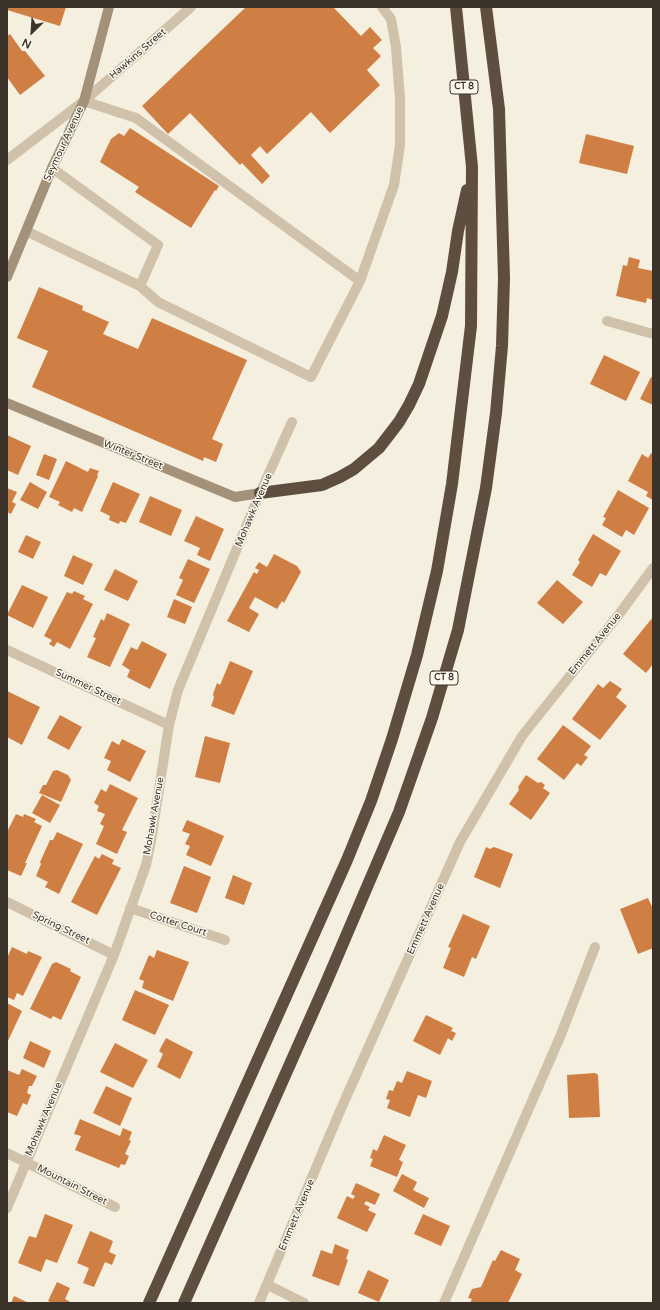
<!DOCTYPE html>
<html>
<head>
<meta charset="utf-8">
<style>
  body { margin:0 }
  #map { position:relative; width:660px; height:1310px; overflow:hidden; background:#f5efdf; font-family:"Varela Round",sans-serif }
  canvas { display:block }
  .frame { position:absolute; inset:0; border:8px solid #3b332a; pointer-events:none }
  .north { position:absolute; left:12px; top:12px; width:40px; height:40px; -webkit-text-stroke:3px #fcf7ed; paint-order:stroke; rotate:205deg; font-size:11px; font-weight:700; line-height:16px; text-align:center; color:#3b332a }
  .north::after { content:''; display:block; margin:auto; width:14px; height:18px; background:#3b332a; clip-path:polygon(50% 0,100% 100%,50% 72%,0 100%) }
</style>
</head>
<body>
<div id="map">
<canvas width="660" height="1310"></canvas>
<div class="frame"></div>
<div class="north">N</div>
</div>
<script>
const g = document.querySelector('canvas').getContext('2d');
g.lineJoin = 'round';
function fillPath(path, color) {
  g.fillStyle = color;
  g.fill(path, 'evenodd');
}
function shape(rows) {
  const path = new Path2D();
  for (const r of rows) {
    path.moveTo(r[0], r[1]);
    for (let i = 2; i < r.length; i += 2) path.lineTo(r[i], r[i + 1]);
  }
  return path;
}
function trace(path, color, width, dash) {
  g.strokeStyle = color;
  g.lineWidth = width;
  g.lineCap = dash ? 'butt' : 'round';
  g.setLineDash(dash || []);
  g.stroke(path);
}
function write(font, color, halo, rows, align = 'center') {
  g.font = font + ' "Varela Round",sans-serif';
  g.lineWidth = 3;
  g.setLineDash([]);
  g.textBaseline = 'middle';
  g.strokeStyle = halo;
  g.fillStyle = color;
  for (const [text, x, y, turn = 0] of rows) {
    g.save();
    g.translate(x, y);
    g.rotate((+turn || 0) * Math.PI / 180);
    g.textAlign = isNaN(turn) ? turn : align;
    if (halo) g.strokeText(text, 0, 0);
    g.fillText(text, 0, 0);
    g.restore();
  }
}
fillPath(shape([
  [7,7,66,7,60,26,7,10],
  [246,7,333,7,361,36,370,27,382,40,373,48,381,56,367,70,380,85,330,133,311,112,267,154,260,146,251,155,270,176,262,184,242,163,240,165,190,113,168,134,142,106],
  [10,34,22,51,25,51,45,76,20,95,7,77,7,36],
  [130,128,219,186,216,191,215,190,191,228,135,192,139,187,100,162,111,139,119,133,124,136],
  [586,134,634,146,627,174,579,163],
  [629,257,640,260,638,268,653,271,653,300,647,298,646,303,616,296,623,265,627,266],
  [39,287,83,306,82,310,109,322,103,334,138,349,152,318,247,360,212,439,223,444,216,462,204,457,203,461,32,387,48,351,17,338],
  [604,355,640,372,626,401,590,384],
  [651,377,653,378,653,405,640,399],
  [7,435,31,446,18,475,7,470],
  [651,453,653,454,653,500,646,496,648,492,628,481,642,454,648,458],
  [44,454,57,459,49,480,36,475],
  [66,461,88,472,90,468,99,471,97,475,98,476,82,512,74,508,72,512,58,505,60,502,49,497],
  [30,482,47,492,38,509,20,500],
  [113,482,140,494,126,523,120,521,119,524,109,520,110,516,100,511],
  [7,488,17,492,12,502,16,504,11,514,7,512],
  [618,490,649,508,634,535,626,530,622,537,602,525,606,518,603,517],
  [150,496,182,510,171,536,139,522],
  [196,516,224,529,210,561,197,555,200,548,184,541],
  [593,534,621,551,606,576,600,573,592,587,572,575,580,562,578,560],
  [26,535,41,542,33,559,18,552],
  [274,554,297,566,301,572,284,603,282,601,277,609,255,597,249,608,259,614,249,632,227,621,254,572,257,574,259,570,255,568,259,562,267,567],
  [73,555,93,564,83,585,64,576],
  [188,559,210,569,194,603,176,595,183,580,179,578],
  [115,569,138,581,128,601,104,590],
  [557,580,583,602,563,624,537,603],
  [22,585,48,597,33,628,7,615],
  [74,591,85,596,83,599,93,604,70,649,57,642,54,647,49,644,52,640,44,636,67,592,72,594],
  [174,599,192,607,185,624,167,617],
  [107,613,130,624,110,667,87,657,96,638,93,637,101,619,104,621],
  [653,617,653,664,646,673,623,654],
  [142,641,167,654,150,689,127,677,130,670,122,665,131,647,137,650],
  [230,661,253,671,234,715,211,706,214,698,213,694,217,683,220,685],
  [610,681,622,689,616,697,627,706,600,740,572,719,598,684,603,688],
  [7,691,40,707,22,745,7,737],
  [60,715,82,727,69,750,47,738],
  [563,725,591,746,584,755,588,757,581,766,577,763,564,780,537,759],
  [205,736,230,743,220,783,195,777],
  [122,739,146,751,130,782,107,770,111,761,104,758,112,741,119,745],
  [57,770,68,775,71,780,61,802,39,793,43,785,46,785,53,771],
  [526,775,538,783,541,782,545,785,543,788,550,793,531,820,509,804,519,790,518,787],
  [110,784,138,798,122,830,127,832,117,854,96,844,104,826,100,824,105,814,97,811,99,806,94,803,101,789,106,792],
  [42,795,60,805,50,823,32,813],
  [16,814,23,817,24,814,36,819,34,822,42,826,25,863,27,863,21,876,7,870,7,832],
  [187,820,224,836,211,866,186,855,190,846,185,844,190,834,182,831],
  [57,832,83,844,59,894,45,887,48,882,36,876,41,864,40,862,50,840,53,840],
  [486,847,490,849,494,847,513,854,500,888,474,877],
  [102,854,114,860,112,864,121,868,97,915,71,902,95,856,99,859],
  [184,866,211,877,197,913,170,903],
  [233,875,252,883,244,905,225,898],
  [648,898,653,909,653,948,638,954,620,909],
  [463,914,490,926,476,959,472,957,464,977,443,968,451,948,448,947],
  [12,947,27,954,28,951,42,957,23,996,17,993,14,1000,7,997,7,958],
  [157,950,189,962,173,1001,142,988,144,981,139,979,149,955,154,958],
  [56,962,71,969,70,971,81,977,61,1020,53,1016,51,1019,30,1009,52,964],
  [135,990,169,1005,155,1035,122,1020],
  [7,1003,22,1011,7,1043],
  [426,1015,453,1028,451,1031,456,1033,452,1041,448,1038,440,1055,413,1041],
  [166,1038,193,1052,180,1079,157,1067,163,1054,159,1051],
  [30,1041,51,1051,44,1068,23,1058],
  [115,1043,148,1060,133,1088,100,1072],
  [22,1069,37,1076,32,1086,29,1086,27,1093,31,1095,27,1105,23,1103,17,1116,7,1112,7,1070,19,1075],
  [407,1071,432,1081,426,1098,418,1095,410,1117,387,1108,390,1100,386,1099,389,1090,393,1091,397,1081,402,1083],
  [595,1073,598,1075,600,1117,569,1118,567,1075],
  [106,1086,132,1098,120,1126,93,1113],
  [80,1119,120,1136,123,1128,132,1132,129,1140,131,1141,125,1154,129,1156,125,1165,121,1164,119,1168,75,1150,81,1136,74,1134],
  [384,1135,406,1145,399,1160,403,1162,397,1177,370,1166,373,1159,370,1158,373,1149,377,1151],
  [402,1174,417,1182,413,1190,429,1198,424,1208,393,1191],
  [356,1183,380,1194,375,1205,366,1201,364,1204,370,1207,368,1210,376,1214,367,1232,337,1218,347,1196,353,1199,355,1196,351,1194],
  [45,1214,73,1225,57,1263,46,1259,41,1272,18,1263,29,1236,36,1238],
  [423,1214,450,1226,441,1246,414,1234],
  [90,1231,113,1241,109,1252,116,1255,112,1265,105,1262,94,1287,83,1283,89,1268,77,1263],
  [335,1244,349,1250,346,1259,348,1260,339,1286,312,1276,321,1250,332,1254],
  [501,1250,520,1259,515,1270,522,1274,508,1303,470,1303,472,1299,468,1298,472,1289,481,1287,493,1260,495,1261],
  [368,1270,389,1280,379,1302,358,1293],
  [57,1282,70,1288,65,1299,72,1303,53,1303,48,1301],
  [14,1296,29,1303,11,1303]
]), '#cf7f43');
trace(shape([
  [84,101,136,118,360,281],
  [26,231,140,286,158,245,52,168],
  [140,286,158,302,311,377,360,281,394,185,400,145,400,99,396,47,391,19,382,7],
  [444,1303,560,1037,595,947]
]), '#cfc1aa', 10);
trace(shape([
  [84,101,191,7],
  [607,321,653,334],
  [7,650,169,725],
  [7,902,114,955],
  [130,908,225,940],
  [7,1153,115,1207],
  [7,1208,114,955,146,865,151,841,169,725,178,690,260,493,292,422],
  [268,1285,304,1303],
  [259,1303,340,1111,460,842,522,736,620,613,653,568]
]), '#cfc1aa', 10);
trace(shape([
  [7,160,84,101]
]), '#cfc1aa', 10);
trace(shape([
  [7,277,52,168,84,101,109,7],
  [7,403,235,497,260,493]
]), '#a3917a', 10);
trace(shape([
  [260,493,322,485,340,477,354,469,379,448,399,422,409,405,419,384,442,316,452,272,458,231,467,190],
  [149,1303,347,860,371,801,392,739,417,655,437,571,452,484,471,326,472,167,456,7],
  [184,1303,326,983,399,812,432,718,458,630,486,488,496,413,502,346,504,278,499,109,486,7]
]), '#5d4e40', 12);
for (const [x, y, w] of [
  [464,87,28],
  [444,678,28]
]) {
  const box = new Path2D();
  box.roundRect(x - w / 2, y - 7, w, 14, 3);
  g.fillStyle = '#fcf7ed';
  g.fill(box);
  trace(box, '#3b332a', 1);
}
write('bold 9px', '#3b332a', null, [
  ["CT 8",464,87],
  ["CT 8",444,678]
]);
write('10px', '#3b332a', '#fcf7ed', [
  ["Hawkins Street",138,54,-41],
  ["Seymour Avenue",64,144,-65],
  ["Winter Street",133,455,22],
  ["Mohawk Avenue",254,510,-67],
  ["Emmett Avenue",595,644,-51],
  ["Summer Street",88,687,25],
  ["Mohawk Avenue",154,816,-80],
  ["Emmett Avenue",426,919,-66],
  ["Cotter Court",178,924,18],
  ["Spring Street",61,928,26],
  ["Mohawk Avenue",44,1119,-67],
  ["Mountain Street",72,1185,27],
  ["Emmett Avenue",297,1215,-67]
]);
</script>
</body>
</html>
